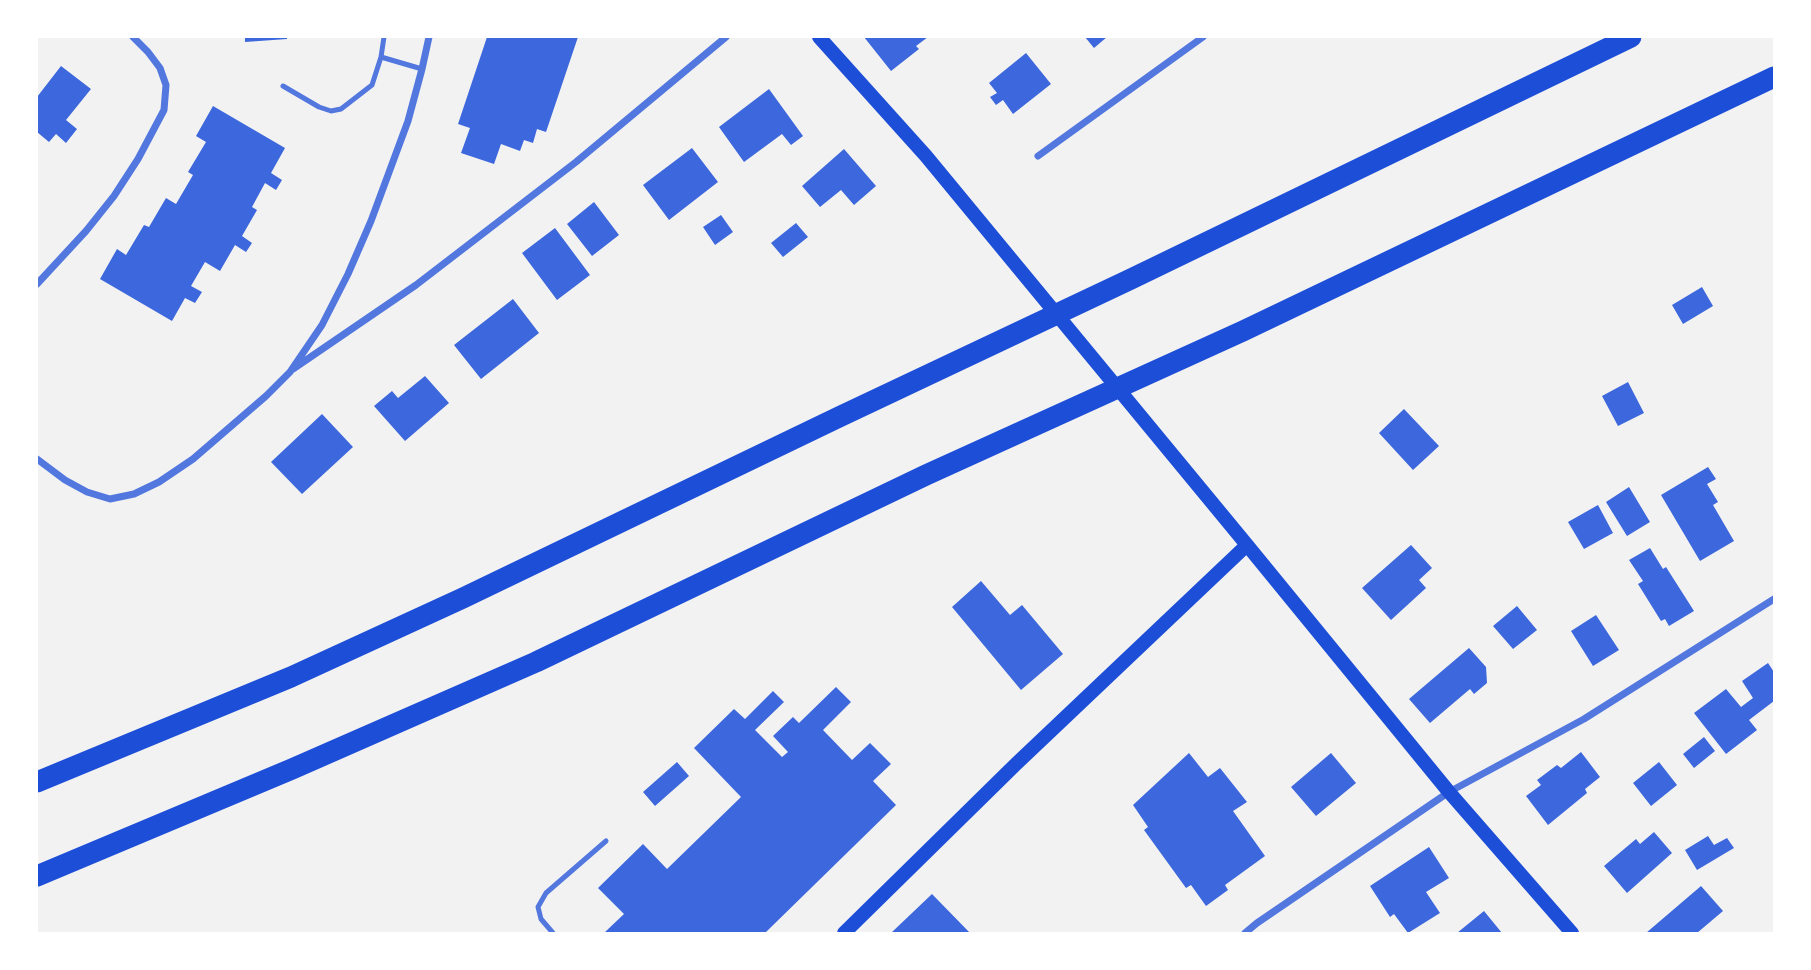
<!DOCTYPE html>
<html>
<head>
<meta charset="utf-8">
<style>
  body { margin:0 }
  #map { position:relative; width:1811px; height:970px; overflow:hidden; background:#f2f2f2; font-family:"Space Grotesk",sans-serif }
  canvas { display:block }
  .frame { position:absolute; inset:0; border:38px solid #fff; pointer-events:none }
</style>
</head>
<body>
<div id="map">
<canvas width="1811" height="970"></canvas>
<div class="frame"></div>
</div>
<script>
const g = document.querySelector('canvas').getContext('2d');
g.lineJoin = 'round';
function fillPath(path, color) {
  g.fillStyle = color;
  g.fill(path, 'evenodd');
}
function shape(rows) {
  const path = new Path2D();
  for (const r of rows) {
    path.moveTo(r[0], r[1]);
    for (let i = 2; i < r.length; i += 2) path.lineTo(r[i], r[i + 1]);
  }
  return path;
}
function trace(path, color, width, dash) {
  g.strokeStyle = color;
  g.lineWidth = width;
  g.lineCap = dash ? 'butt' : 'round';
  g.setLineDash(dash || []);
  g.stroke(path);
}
fillPath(shape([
  [245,37,287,37,287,39,245,42],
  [487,37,578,37,546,132,537,129,533,143,524,140,520,151,501,144,494,164,461,153,470,128,458,124],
  [864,37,928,37,916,46,919,49,891,71],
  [1085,37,1107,37,1094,48],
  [1026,53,1051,84,1013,114,1003,100,996,105,990,97,997,93,989,83],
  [61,66,91,89,66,120,77,129,66,143,56,134,49,142,37,132,37,97],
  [769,89,803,136,791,145,782,134,744,162,719,127],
  [213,106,285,148,271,173,282,180,276,190,265,183,252,207,257,210,242,236,252,243,246,252,235,245,220,271,205,262,191,286,202,292,195,303,185,298,172,321,100,279,117,249,126,255,144,225,149,227,166,198,176,204,193,175,188,172,206,142,196,136],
  [692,148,718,182,669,220,643,185],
  [844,149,876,186,854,205,841,190,820,207,802,186],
  [594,202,619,235,592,256,567,224],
  [721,215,733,232,715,245,703,227],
  [796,223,808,237,783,257,771,243],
  [555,228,590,275,557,300,522,253],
  [1702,287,1713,306,1683,324,1672,305],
  [513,299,539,333,481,379,454,345],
  [425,376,449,403,405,441,374,406,392,391,398,398],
  [1628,382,1644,413,1618,426,1602,396],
  [1404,409,1439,446,1413,470,1379,433],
  [322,414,353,447,302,494,271,462],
  [1708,467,1716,479,1707,484,1718,502,1713,505,1734,541,1700,561,1661,495],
  [1629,487,1650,522,1627,536,1606,502],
  [1598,505,1613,533,1584,549,1568,522],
  [1411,545,1432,568,1419,580,1426,588,1391,620,1362,588],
  [1650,548,1663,569,1666,567,1694,611,1669,626,1665,619,1661,621,1638,584,1643,581,1629,560],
  [981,581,1010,615,1022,605,1063,654,1021,690,952,607],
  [1517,606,1537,630,1513,649,1493,626],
  [1596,615,1619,650,1593,666,1571,631],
  [1469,648,1486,667,1487,683,1474,694,1470,689,1430,723,1409,699],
  [1768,663,1774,672,1774,701,1749,720,1757,730,1726,754,1694,713,1726,689,1741,707,1753,698,1742,681],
  [836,687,851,702,823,730,852,760,870,743,891,764,873,781,896,805,765,933,604,933,624,914,598,888,643,844,667,869,741,797,694,748,734,709,745,719,773,691,784,702,755,730,782,757,788,752,773,736,793,717,799,723],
  [1704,737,1715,751,1694,768,1683,754],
  [1581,752,1600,777,1585,789,1587,793,1548,825,1526,796,1541,785,1537,780,1557,765,1561,768],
  [1189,753,1208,777,1220,768,1247,802,1233,811,1265,856,1225,885,1228,890,1206,906,1191,885,1186,888,1144,830,1148,827,1133,805],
  [1331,753,1356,783,1316,816,1291,787],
  [677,762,689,776,655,806,643,792],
  [1659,762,1677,785,1651,806,1633,783],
  [1654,832,1672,853,1627,893,1604,866,1636,839,1640,844],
  [1708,836,1714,845,1727,838,1734,848,1697,870,1685,850],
  [1429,847,1449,878,1426,892,1440,913,1408,933,1394,914,1390,917,1370,886],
  [1701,886,1723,911,1697,933,1646,933],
  [932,894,970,933,891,933],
  [1484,911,1502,933,1457,933]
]), '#3d67dc');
trace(shape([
  [384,37,381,57,422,69],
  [283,86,319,107,331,111,341,109,372,85,381,57],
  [553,933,541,919,538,907,546,893,606,841]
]), '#5277de', 5);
trace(shape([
  [1038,156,1203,37],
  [37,284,86,231,114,196,138,159,164,110,166,85,160,68,148,52,133,37],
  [293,369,416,285,576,162,726,37],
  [37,459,65,480,87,492,110,499,134,494,159,482,193,459,266,396,290,372,322,325,348,274,371,221,408,121,422,69,429,37],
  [1245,933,1257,923,1449,792,1584,719,1774,599]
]), '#5277de', 7);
trace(shape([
  [819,37,926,156,1247,545,1449,792,1572,933],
  [844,933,1016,764,1247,545]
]), '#1d4ed8', 14);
trace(shape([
  [37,782,291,677,463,598,839,417,1131,279,1631,37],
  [37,876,292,769,536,662,926,475,1243,331,1774,77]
]), '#1d4ed8', 21);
</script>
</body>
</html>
